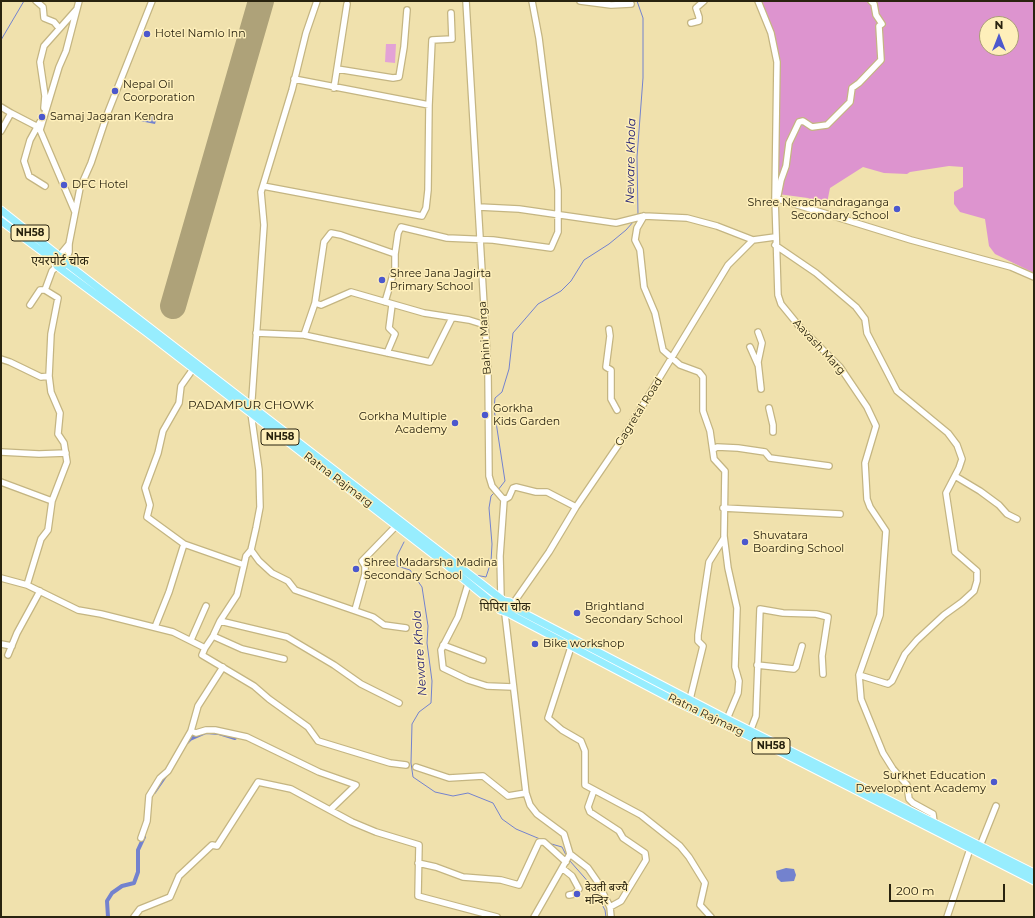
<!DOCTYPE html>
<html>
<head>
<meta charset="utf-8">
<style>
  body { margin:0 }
  #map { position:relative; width:1035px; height:918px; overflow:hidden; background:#f0e1ad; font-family:Montserrat,sans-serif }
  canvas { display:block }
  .frame { position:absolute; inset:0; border:2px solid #29230f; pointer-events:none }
  .north { position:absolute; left:979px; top:16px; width:40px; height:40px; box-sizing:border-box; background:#feefba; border:1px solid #a99d76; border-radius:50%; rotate:0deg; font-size:11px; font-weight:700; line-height:16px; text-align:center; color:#29230f }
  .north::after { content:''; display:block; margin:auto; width:14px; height:18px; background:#4c58cd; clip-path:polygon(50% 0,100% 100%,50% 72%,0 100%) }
  .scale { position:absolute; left:889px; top:884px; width:116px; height:18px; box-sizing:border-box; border:2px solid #29230f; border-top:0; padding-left:5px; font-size:12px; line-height:14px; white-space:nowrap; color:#29230f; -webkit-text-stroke:3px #feefba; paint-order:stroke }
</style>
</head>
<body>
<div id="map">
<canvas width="1035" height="918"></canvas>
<div class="frame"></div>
<div class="north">N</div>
<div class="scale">200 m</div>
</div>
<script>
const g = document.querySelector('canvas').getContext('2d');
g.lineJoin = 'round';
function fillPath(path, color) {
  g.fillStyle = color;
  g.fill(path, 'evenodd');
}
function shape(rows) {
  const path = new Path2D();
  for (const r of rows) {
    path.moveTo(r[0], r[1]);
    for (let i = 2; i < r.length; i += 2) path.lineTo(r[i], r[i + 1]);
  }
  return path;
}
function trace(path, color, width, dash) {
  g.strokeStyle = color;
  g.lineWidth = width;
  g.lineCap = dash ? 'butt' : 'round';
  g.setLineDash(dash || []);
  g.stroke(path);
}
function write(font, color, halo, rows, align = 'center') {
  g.font = font + ' Montserrat,"Noto Sans Devanagari",sans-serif';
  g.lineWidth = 3;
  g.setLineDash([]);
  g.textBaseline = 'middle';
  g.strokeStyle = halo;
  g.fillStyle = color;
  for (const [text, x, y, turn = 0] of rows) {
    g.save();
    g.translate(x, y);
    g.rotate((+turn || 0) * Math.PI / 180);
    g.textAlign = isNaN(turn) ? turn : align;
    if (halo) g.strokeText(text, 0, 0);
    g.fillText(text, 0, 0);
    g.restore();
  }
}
fillPath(shape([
  [386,44,396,44,395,63,385,62]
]), '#e3a2d6');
fillPath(shape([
  [756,1,1034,1,1034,273,995,254,989,246,985,219,960,212,954,204,954,192,963,187,963,167,949,166,910,172,907,174,884,173,863,167,830,188,827,203,823,204,808,198,778,194,777,61,767,13],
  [987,24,1011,24,1011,48,987,48]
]), '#dd94cf');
fillPath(shape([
  [142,114,157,117,155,124,140,121],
  [786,868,794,869,796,875,794,881,781,882,777,878,776,871]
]), '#7382ce');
trace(shape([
  [637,1,643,18,643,78,637,157,638,215],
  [1,40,24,1],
  [498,490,505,481,494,409,495,398,502,392,509,369,513,333,538,304,561,291,571,281,584,260,609,244,626,230,634,221],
  [422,533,452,557],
  [404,542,397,556,397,566,410,570,422,587,428,626,427,643,432,681,431,703,419,712,412,724,411,763,413,777,435,792,453,796,468,793,493,803,502,819,516,829,540,839],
  [475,575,486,577,491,562,492,544,489,508,491,496,495,492],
  [548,843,562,847,566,855],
  [570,861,591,885,605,910,606,917]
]), '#7382ce', 1);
trace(shape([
  [187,742,190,739,206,732,219,733,235,738],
  [154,792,165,776],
  [108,917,107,901,112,893,122,886,134,883,138,872,138,850,144,837]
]), '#7382ce', 4);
trace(shape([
  [173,306,261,1]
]), '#aea279', 26);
const minor = shape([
  [36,1,43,7,44,18,54,22,59,28],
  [466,1,488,373,489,476,492,486,504,500,500,556,501,598],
  [580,1,611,5,631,4],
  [758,1,771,33,777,62,775,198,778,295,781,304,799,326,840,367,867,407,876,426,865,463,867,499,870,507,886,531,880,615,859,675,861,699,883,753,893,769,907,785,909,799,913,803,933,814,934,822],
  [871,1,874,4,876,15,882,24,879,26,881,60,859,83,852,88,850,102,827,125,812,127,803,121,799,122,789,143,786,166,781,180,778,195,775,198,911,240,1011,267,1034,277],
  [691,23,699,21,699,17,696,8,704,1],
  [337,69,393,78,399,77,404,47,407,10],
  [294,79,429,105,432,40,452,39,451,13],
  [334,88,347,4],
  [1,107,11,113,1,131],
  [44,108,45,96,40,62,44,46,76,10],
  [11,113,38,127],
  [40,122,30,140,24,161,29,176,45,186],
  [263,186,422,216,426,208,428,190,429,105],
  [479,207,519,209,616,223,644,216,687,218,717,226,753,240],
  [75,212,40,130,59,67,66,51,79,1],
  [644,216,637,228,635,240,640,250,644,287,655,313,663,350,680,365,699,372,703,377,703,411,710,431,714,459,725,471,724,536,728,568,737,608,735,667,739,681,738,693,727,719],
  [775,245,816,273,856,307,865,319,867,333,897,391,948,433,957,445,962,459,959,468,946,493,955,552,977,571,977,581,974,591,962,602,944,615,917,640,905,654,892,681,888,684,859,675],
  [59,256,69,244],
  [66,260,69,252,69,244,80,188,91,163,108,112,152,1],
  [385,302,395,268,395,254],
  [315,303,321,305,351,292,424,313,469,320,485,325],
  [30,305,40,290,45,290],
  [609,329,610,336,606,367,611,370,611,399,617,410],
  [758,332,762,343,758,362,761,389],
  [256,333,304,335,430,362,452,318],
  [304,335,315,303,324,242,331,233,341,235,395,254,398,233,401,227,447,238,493,240,551,248,558,232,558,190,539,38,532,1],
  [750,347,758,365],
  [387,353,395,334,389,328,392,305],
  [1,359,10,362,41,377,49,376],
  [769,408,773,425,773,432],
  [714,449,717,447,738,448,765,452,770,458,829,466],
  [1,452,39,454,66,453],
  [955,476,980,491,999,505,1007,514,1017,519],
  [1,482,52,501],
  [504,500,509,497,513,488,516,487,536,492,547,492,576,507],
  [723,508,840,514],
  [184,544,244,565],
  [251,550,259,561,272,573,288,581,295,590,373,617,384,625,406,628],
  [1,578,27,585,78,610,101,614,173,632,205,648,213,636,220,621,237,595,244,565,246,556,251,550,256,528,260,507,259,470,251,413,264,225,261,192,292,90,306,33,317,1],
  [468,584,458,617,441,650,443,668,468,680,487,686,513,687],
  [27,585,41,539,48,530,52,501,67,462,64,443,58,434,60,413,51,392,49,376,51,334,58,298,45,290,52,271,57,266],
  [512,605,549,552,576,507,621,441,728,265,753,240,775,237],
  [355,610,365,574,365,566,362,561,396,526],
  [505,614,526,793,530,805,537,814,564,834,570,854,588,868,597,881,610,907,611,917],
  [220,621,287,637,334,665,361,684,399,703],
  [155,627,169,592,184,544,147,517,150,505,145,488,158,453,163,431,179,403,181,386,193,369],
  [213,636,242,649,284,659],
  [191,640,206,606],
  [1,644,12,646],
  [443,645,483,660],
  [571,647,548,718,562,730,581,741,585,751,585,785,641,815,680,846,689,857,705,883,700,905,711,917],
  [205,648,202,655,254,686,269,699,308,727,318,741,390,763,406,765],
  [8,655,17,633,40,591],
  [757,665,794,669,796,667,802,646],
  [690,699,703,646,698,641,698,635,709,562,724,538],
  [751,729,756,716,760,609,783,613,816,614,828,617,822,656,823,674],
  [191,731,196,733,206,730,215,730,247,737,319,772,356,785,330,810],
  [416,767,449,778,483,776,508,796,526,793],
  [594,790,588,807,590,812,619,831,623,838,645,853,646,860,621,901,610,907],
  [141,838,147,821,149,796,160,778,168,771,191,731,198,706,223,667],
  [980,846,996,806],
  [418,863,436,867,463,877,501,880,519,885,539,842,544,842,566,862],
  [562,868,572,876,579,889,574,894,569,895],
  [134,917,140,909,170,897,179,876,212,845,217,846,258,782,291,789,352,822,376,832,419,845,418,896,497,917],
  [534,917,570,854],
  [947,917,970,849]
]);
const major = shape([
  [1,210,59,256,65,258,66,263,63,266],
  [1,221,55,261],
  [59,256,55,261,57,266,146,332,438,558,499,608],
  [66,263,504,601,510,602,512,610,508,613,500,610,500,605,504,601],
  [512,607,727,719,1034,873],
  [508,613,683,705,757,740,1034,881]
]);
trace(minor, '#c4b582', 8);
trace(major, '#fff', 9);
trace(minor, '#fff', 5.5);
trace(major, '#97edfe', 7);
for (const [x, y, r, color] of [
  [147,34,4,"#4c58cd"],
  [115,91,4,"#4c58cd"],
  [42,117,4,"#4c58cd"],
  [64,185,4,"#4c58cd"],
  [897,209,4,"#4c58cd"],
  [382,280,4,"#4c58cd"],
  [485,415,4,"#4c58cd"],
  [455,423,4,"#4c58cd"],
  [745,542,4,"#4c58cd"],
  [356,569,4,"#4c58cd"],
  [577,613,4,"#4c58cd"],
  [535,644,4,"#4c58cd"],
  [994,782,4,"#4c58cd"],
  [577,894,4,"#4c58cd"]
]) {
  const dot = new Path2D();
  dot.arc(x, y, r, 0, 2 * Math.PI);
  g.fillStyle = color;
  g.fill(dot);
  trace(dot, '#feefba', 1.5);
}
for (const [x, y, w] of [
  [30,233,38],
  [280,437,38],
  [771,746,38]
]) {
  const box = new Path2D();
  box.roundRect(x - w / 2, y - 8, w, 16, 3);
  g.fillStyle = '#feefba';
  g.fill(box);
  trace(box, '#29230f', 1);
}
write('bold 10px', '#29230f', null, [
  ["NH58",30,233],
  ["NH58",280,437],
  ["NH58",771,746]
]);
write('11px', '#29230f', '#feefba', [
  ["Hotel Namlo Inn",155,34],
  ["Nepal Oil",123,85],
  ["Coorporation",123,98],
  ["Samaj Jagaran Kendra",50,117],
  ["DFC Hotel",72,185],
  ["Shree Nerachandraganga",889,203,"right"],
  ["Secondary School",889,216,"right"],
  ["Shree Jana Jagirta",390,274],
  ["Primary School",390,287],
  ["Gorkha",493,409],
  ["Kids Garden",493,422],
  ["Gorkha Multiple",447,417,"right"],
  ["Academy",447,430,"right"],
  ["Shuvatara",753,536],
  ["Boarding School",753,549],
  ["Shree Madarsha Madina",364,563],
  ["Secondary School",364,576],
  ["Brightland",585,607],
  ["Secondary School",585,620],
  ["Bike workshop",543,644],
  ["Surkhet Education",986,776,"right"],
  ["Development Academy",986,789,"right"],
  ["देउती बज्यै",585,888],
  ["मन्दिर",585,901]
], 'left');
write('11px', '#29230f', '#feefba', [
  ["Bahini Marga",485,338,-94],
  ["Aavash Marg",819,347,47],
  ["Gagretal Road",639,412,-58],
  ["Ratna Rajmarg",338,480,37],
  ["Ratna Rajmarg",706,715,26]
]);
write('italic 12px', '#1d1b74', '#feefba', [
  ["Neware Khola",631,161,-89],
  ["Neware Khola",420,653,-94]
]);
write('12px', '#29230f', '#feefba', [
  ["एयरपोर्ट चोक",60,261],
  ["PADAMPUR CHOWK",251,405],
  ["पिपिरा चोक",505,607]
]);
</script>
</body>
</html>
